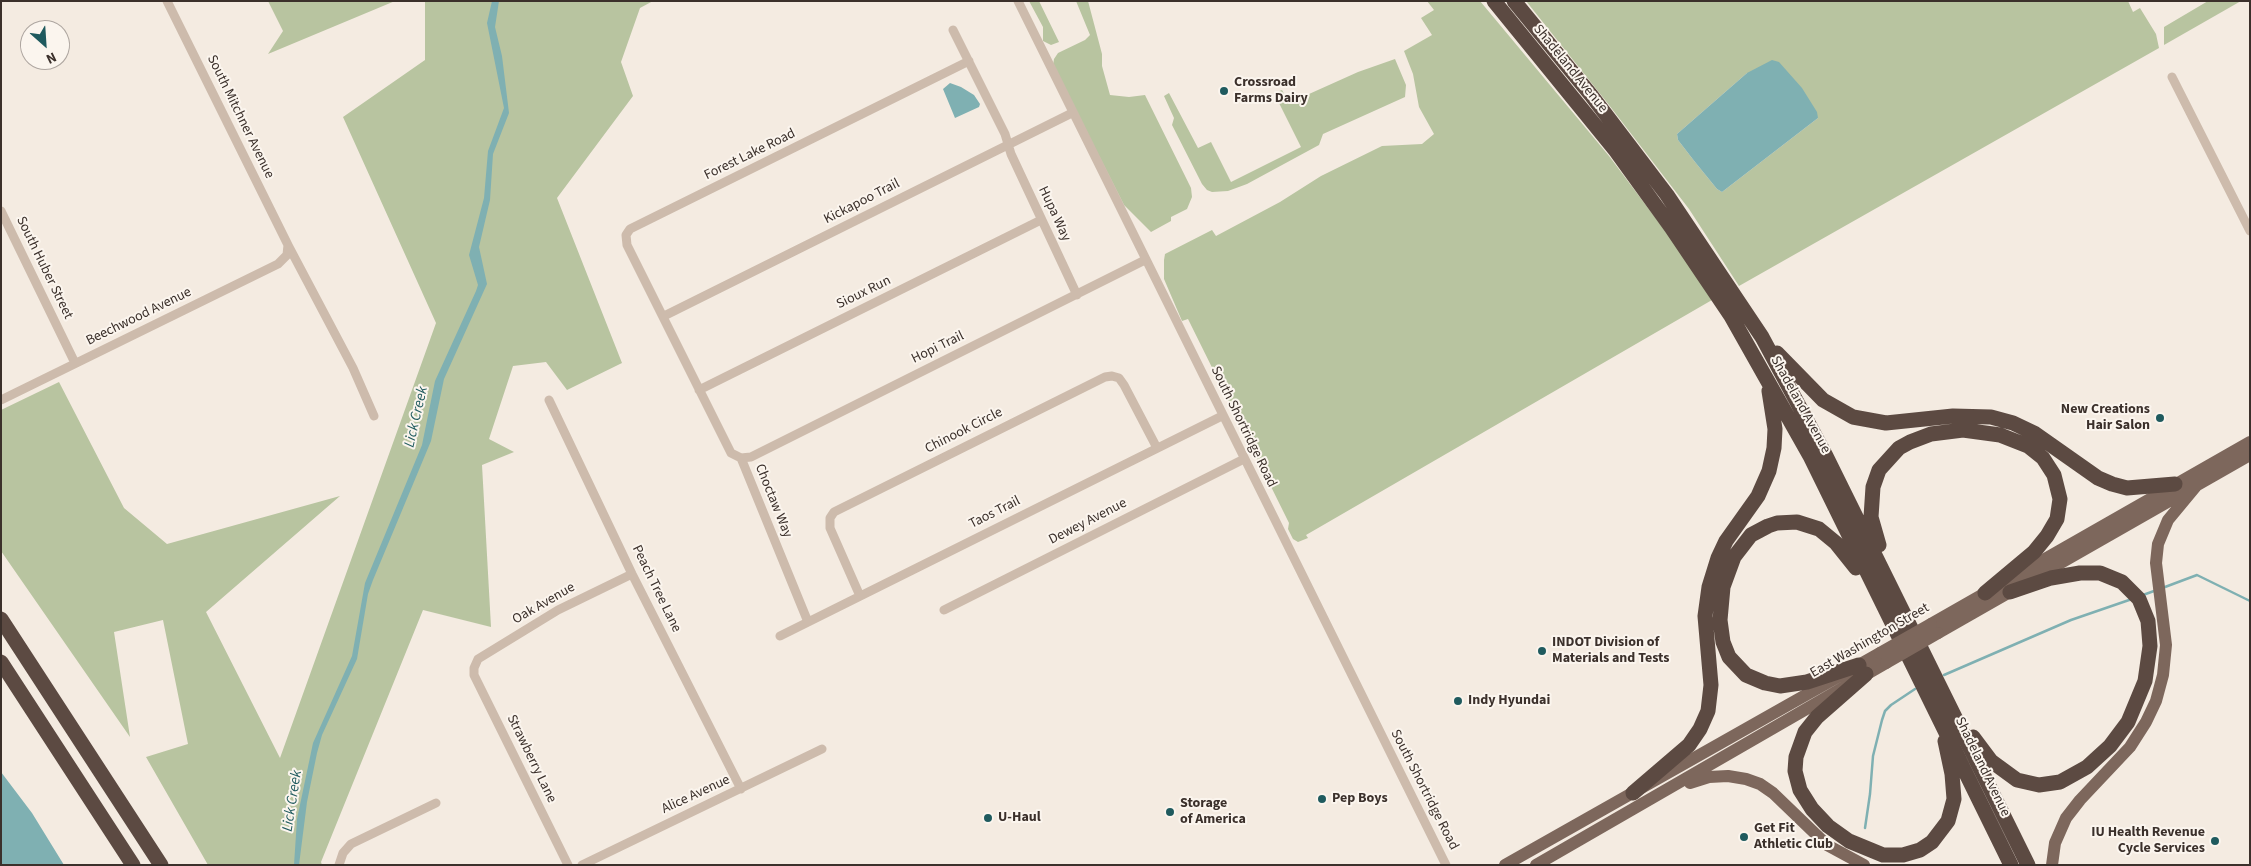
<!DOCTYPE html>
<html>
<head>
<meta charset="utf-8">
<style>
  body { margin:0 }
  #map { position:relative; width:2251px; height:866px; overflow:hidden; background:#f4ebe1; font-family:"Source Sans 3",sans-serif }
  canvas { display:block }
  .frame { position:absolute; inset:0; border:2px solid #3b302b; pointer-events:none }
  .north { position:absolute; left:20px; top:20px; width:50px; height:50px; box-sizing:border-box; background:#fbf5ee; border:1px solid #aea6a0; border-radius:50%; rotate:154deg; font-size:14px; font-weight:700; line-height:20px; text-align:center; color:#3b302b }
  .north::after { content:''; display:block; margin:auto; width:18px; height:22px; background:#1f5a5e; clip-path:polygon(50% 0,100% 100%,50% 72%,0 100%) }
</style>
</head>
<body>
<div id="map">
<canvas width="2251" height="866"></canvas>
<div class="frame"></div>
<div class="north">N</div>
</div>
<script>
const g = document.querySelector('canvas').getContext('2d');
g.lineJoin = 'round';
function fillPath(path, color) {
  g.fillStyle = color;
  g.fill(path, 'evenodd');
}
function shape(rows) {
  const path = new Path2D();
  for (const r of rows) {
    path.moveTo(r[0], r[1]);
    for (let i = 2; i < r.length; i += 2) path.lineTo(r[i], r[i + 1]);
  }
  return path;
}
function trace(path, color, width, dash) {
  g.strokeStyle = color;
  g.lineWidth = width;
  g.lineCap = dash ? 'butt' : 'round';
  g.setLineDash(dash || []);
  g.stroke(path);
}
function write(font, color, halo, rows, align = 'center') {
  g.font = font + ' "Source Sans 3",sans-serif';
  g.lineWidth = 4;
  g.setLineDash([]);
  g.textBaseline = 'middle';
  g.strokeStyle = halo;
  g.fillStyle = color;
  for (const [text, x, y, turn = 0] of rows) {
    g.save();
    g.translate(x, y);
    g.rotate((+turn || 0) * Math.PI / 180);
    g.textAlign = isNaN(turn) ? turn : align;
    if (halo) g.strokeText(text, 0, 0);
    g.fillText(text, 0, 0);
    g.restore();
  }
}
fillPath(shape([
  [268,1,395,1,268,54,283,31],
  [425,1,653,1,640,8,621,62,633,96,557,198,622,363,567,390,546,362,513,366,489,439,514,452,482,465,491,627,423,610,321,862,322,865,208,865,146,757,188,744,163,620,114,632,130,737,1,551,1,410,59,382,124,508,167,544,340,496,206,612,280,758,436,323,343,117,425,60],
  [1029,1,1039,1,1059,42,1051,45,1043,41,1043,27],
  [1076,1,1088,1,1102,54,1102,66,1110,95,1129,97,1145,95,1191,188,1192,197,1187,209,1171,217,1171,221,1151,232,1124,205,1053,65,1054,59,1058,53,1085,40,1090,35],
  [1427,1,1480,1,1609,156,1672,240,1712,300,1306,535,1308,538,1298,542,1293,539,1288,529,1289,523,1188,319,1182,321,1164,279,1164,260,1165,254,1212,230,1216,236,1280,202,1321,176,1382,146,1422,144,1434,134,1419,107,1413,74,1404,51,1432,35,1421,18,1434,10],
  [1526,1,2128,1,2133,12,2140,8,2156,34,2159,48,1739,286,1689,209,1609,105],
  [1747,73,1818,118,1722,192,1717,189,1695,162,1678,140,1677,134],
  [2208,1,2241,1,2164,45,2164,27],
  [1395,59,1406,85,1405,97,1323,134,1319,145,1247,184,1228,191,1212,192,1207,190,1202,184,1172,125,1174,118,1164,96,1169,93,1198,148,1211,142,1231,182,1301,147,1274,93,1282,90,1289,103,1358,72]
]), '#b8c4a0');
fillPath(shape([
  [492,1,499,1,495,27,502,56,509,113,493,154,490,200,479,247,487,284,444,379,431,441,373,580,368,594,357,659,322,735,317,753,307,802,299,865,294,865,297,819,313,743,352,656,365,583,422,445,435,381,476,291,478,285,469,255,484,198,488,151,504,108,487,23],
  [1772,60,1779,62,1802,88,1817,112,1818,118,1722,192,1717,189,1695,162,1678,140,1677,134,1747,73],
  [950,83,961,87,974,95,980,104,979,107,955,118,943,89],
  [1,772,32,813,64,865,1,865]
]), '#7fb0b2');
trace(shape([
  [2165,587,2197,575,2250,601],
  [2143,595,2154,591],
  [1944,675,2071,620,2132,599],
  [1865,828,1870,794,1873,756,1882,720,1885,711,1891,705,1915,689]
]), '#7fb0b2', 2.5);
trace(shape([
  [1018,1,1446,865],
  [953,30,1005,134,1011,154,1077,295],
  [969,61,630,229,626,235,627,245,731,453,741,458,751,457,1145,260],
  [2172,77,2250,231],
  [1,211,75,363],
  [288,245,353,368,374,416],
  [664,316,1072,113],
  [699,390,1041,220],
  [1,400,278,264,287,255,288,245,167,1],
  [549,400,632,574,741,789],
  [741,458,808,622],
  [860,596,830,528,830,518,834,512,1105,377,1112,376,1119,378,1124,385,1157,448],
  [944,610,1244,459],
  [780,636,1222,416],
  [339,865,343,853,351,844,436,803],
  [568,865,474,675,474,668,478,659,558,610,632,574],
  [582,865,822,749]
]), '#cdbbac', 9);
trace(shape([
  [1931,624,2250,442],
  [1938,633,2250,455],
  [1690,783,1709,777,1728,776,1746,779,1760,784,1773,793,1827,845,1864,865],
  [1505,865,1880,653],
  [1536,865,1886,663],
  [2052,865,2055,843,2066,818,2080,800,2130,747,2146,722,2156,701,2163,675,2166,645,2156,563,2158,544,2168,520,2197,485]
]), '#7d675c', 12);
trace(shape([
  [1494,1,1616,151,1671,227,1731,316,1810,456,2011,865],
  [1514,1,1591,95,1667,195,1762,337,1826,456,2028,865],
  [1777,353,1823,400,1853,417,1886,423,1953,416,1991,417,2013,423,2034,433,2098,478,2112,484,2127,488,2175,484],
  [1879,545,1871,517,1873,487,1879,470,1899,448,1910,442,1931,434,1963,430,2000,435,2028,446,2043,458,2054,475,2060,499,2057,519,2047,536,2034,552,1985,593],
  [1856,568,1836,543,1819,529,1797,522,1777,523,1768,526,1751,535,1734,557,1723,587,1720,620,1723,642,1729,657,1746,675,1765,683,1780,686,1807,682,1859,665],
  [1,619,161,865],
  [1,662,133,865],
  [1866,674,1817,717,1805,732,1796,757,1795,771,1800,790,1812,809,1828,826,1849,841,1883,855,1903,855,1920,850,1932,842,1948,821,1954,799,1952,774,1945,741],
  [1973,737,1991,761,2017,780,2039,785,2060,782,2087,767,2110,746,2128,722,2145,681,2150,646,2148,621,2139,599,2122,582,2100,573,2080,573,2051,578,2010,592],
  [1633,793,1689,745,1700,729,1708,711,1711,685,1705,616,1709,587,1718,558,1726,541,1758,496,1769,471,1774,448,1775,429,1769,391]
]), '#5c4a42', 15);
trace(shape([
  [1880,653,1931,624],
  [1886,663,1938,633]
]), '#7d675c', 12);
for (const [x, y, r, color] of [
  [1224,91,5,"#1f5a5e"],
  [2160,418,5,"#1f5a5e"],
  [1542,651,5,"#1f5a5e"],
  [1458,701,5,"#1f5a5e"],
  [1322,799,5,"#1f5a5e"],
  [1170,812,5,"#1f5a5e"],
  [988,818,5,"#1f5a5e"],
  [1744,837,5,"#1f5a5e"],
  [2215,841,5,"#1f5a5e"]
]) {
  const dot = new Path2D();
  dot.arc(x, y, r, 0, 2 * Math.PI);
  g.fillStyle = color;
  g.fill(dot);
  trace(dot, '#fbf5ee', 2);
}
write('14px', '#3b302b', '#fbf5ee', [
  ["Shadeland Avenue",1570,69,51],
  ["South Mitchner Avenue",240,117,64],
  ["Forest Lake Road",750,155,-26],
  ["Kickapoo Trail",862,202,-27],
  ["Hupa Way",1054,214,65],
  ["South Huber Street",44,268,64],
  ["Sioux Run",864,293,-26],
  ["Beechwood Avenue",139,317,-26],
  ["Hopi Trail",938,348,-26],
  ["Shadeland Avenue",1800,405,61],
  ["South Shortridge Road",1243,427,64],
  ["Chinook Circle",964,431,-27],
  ["Choctaw Way",773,501,68],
  ["Taos Trail",995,513,-27],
  ["Dewey Avenue",1088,522,-27],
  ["Peach Tree Lane",656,589,64],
  ["Oak Avenue",544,604,-30],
  ["East Washington Street",1870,641,-30],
  ["Strawberry Lane",531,759,64],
  ["Shadeland Avenue",1982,767,64],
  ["South Shortridge Road",1424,790,63],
  ["Alice Avenue",696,795,-25]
]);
write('bold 14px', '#3b302b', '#fbf5ee', [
  ["Crossroad",1234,83],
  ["Farms Dairy",1234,99],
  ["New Creations",2150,410,"right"],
  ["Hair Salon",2150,426,"right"],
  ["INDOT Division of",1552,643],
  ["Materials and Tests",1552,659],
  ["Indy Hyundai",1468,701],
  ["Pep Boys",1332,799],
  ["Storage",1180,804],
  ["of America",1180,820],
  ["U-Haul",998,818],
  ["Get Fit",1754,829],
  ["Athletic Club",1754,845],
  ["IU Health Revenue",2205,833,"right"],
  ["Cycle Services",2205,849,"right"]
], 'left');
write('italic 15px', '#1f5a5e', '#fbf5ee', [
  ["Lick Creek",417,417,-77],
  ["Lick Creek",293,801,-81]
]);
</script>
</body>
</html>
